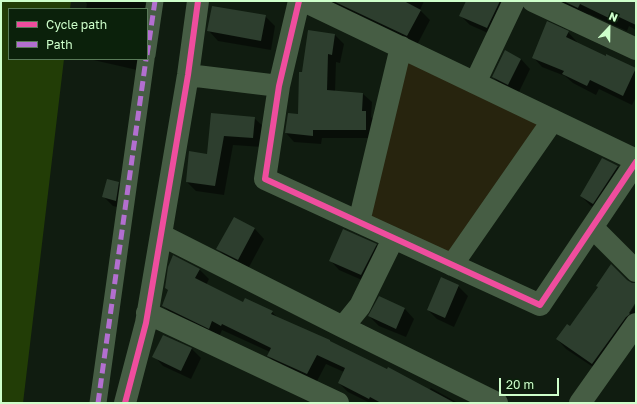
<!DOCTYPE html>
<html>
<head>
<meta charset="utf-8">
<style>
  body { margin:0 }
  #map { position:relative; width:637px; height:404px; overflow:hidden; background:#101c10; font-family:"Golos Text",sans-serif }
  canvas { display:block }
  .frame { position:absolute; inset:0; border:2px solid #ceffcb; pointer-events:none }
  .legend { position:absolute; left:8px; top:8px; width:140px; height:52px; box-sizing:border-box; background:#0b210b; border:1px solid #597a58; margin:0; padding:5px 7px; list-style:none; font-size:12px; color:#ceffcb }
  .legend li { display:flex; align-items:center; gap:8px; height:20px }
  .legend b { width:20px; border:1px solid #597a58 }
  .north { position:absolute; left:589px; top:8px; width:40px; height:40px; -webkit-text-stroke:3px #0b210b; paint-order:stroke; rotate:22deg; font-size:11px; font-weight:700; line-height:16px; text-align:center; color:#ceffcb }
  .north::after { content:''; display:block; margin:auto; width:14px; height:18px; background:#ceffcb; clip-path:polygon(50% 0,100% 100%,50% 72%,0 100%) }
  .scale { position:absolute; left:499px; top:378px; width:60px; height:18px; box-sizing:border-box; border:2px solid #ceffcb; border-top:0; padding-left:5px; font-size:12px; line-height:14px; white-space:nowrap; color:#ceffcb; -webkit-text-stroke:3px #0b210b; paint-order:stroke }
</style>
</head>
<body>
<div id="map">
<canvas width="637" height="404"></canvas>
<div class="frame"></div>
<ul class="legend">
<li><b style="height:5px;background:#ef4d9e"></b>Cycle path</li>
<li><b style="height:5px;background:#b36fd0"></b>Path</li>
</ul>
<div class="north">N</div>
<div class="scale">20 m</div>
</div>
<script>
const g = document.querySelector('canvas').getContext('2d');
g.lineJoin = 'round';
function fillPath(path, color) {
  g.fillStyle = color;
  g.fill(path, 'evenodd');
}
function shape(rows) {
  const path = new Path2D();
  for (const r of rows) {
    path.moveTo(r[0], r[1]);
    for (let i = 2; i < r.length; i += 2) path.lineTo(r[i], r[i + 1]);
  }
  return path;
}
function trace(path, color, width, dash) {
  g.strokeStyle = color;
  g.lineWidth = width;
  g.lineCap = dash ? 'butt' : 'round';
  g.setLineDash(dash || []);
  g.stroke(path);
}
fillPath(shape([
  [406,56,542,121,450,255,369,216]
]), '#27240e');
fillPath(shape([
  [1,1,71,1,70,9,9,9,9,59,64,59,23,403,1,403]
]), '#223d06');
fillPath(shape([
  [85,1,143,1,146,4,145,9,86,9,87,4],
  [329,1,424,1,420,10,430,20,417,45],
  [467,1,508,1,497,37,470,25,461,16],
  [561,1,636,1,636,30,629,26,627,31,589,14,588,17,567,7],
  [265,16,275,26,271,50,218,41,209,31],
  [568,32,577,42,577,43,636,70,636,97,632,105,599,89,596,95,573,83,565,76,542,67,533,57],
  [335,35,344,44,340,63,336,62,335,92,363,94,372,102,371,117,375,120,375,138,322,138,321,144,294,142,286,133,299,115,302,73],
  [89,59,139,59,137,70],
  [521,59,530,69,518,94,502,86,493,77],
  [212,114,254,118,264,127,262,147,233,145,224,195,196,191,187,182,208,156],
  [602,159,618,167,627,176,603,212,591,206,581,196],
  [118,183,128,193,125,209,113,206,103,196],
  [234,218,255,229,264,239,248,269,227,258,218,249],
  [376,245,385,254,371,284,339,270,330,260],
  [199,269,209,279,206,285,243,303,272,312,278,318,429,390,431,388,458,403,370,403,348,392,339,383,344,372,326,364,316,383,278,365,268,356,270,352,222,330,219,337,173,315,163,306],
  [627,281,632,284,636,284,636,301,625,316,627,317,636,304,636,325,602,373,566,349,557,339],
  [458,286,468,296,454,327,437,319,428,310],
  [379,298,405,309,414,319,406,337,379,326,369,316],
  [164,336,192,349,201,358,191,379,163,366,154,356]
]), '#0007');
fillPath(shape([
  [333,1,404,1,421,10,407,36],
  [466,1,500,1,487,28,459,16],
  [563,1,636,1,636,25,619,17,617,22,580,4,578,8],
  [212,6,266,15,261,41,207,31],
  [547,21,569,31,566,37,606,56,606,54,636,68,623,96,590,80,587,86,562,74,564,71,532,58],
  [308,30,335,34,332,55,328,54,327,90,363,93,362,111,366,111,366,130,313,130,313,136,285,133,288,113,298,114,299,72,302,72],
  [505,50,521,59,508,85,492,77],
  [211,113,255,117,253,138,224,136,215,186,186,182,189,151,207,154],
  [602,158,618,166,593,204,580,196],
  [107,179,119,182,116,201,102,197],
  [234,217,255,228,238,260,216,249],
  [343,229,377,244,361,275,329,261],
  [173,255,200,269,195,278,243,302,245,298,273,311,271,314,330,340,330,341,387,369,388,367,455,403,381,403,370,397,369,399,338,383,345,368,317,355,307,374,267,356,271,348,222,324,221,326,212,321,209,329,162,306,168,290,165,288,168,267],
  [611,264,627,280,632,283,636,283,636,302,629,313,630,314,626,317,592,364,556,339,567,324,570,326,577,316,598,287,596,286],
  [441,277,459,285,445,318,427,310],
  [379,296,405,308,396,329,368,316],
  [163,335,192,348,181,371,152,357]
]), '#2d3e2e');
trace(shape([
  [147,55,155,1],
  [98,403,146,59]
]), '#465d44', 17);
trace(shape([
  [299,1,279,86,265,179,540,305,636,162],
  [304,1,636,160],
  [533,1,636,49],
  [188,75,279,86],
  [475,83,514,1],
  [359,222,401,47],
  [593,228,636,271],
  [161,235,343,327,497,403],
  [452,265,553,120],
  [147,313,338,403],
  [343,327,360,306,393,239],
  [125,403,146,323,188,75,198,1],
  [580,403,636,324]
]), '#465d44', 22);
trace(shape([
  [147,55,155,1],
  [98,403,146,59]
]), '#b36fd0', 5, [10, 5]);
trace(shape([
  [299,1,279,86,265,179,540,305,636,162],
  [125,403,146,323,188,75,198,1]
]), '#ef4d9e', 6);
</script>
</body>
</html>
